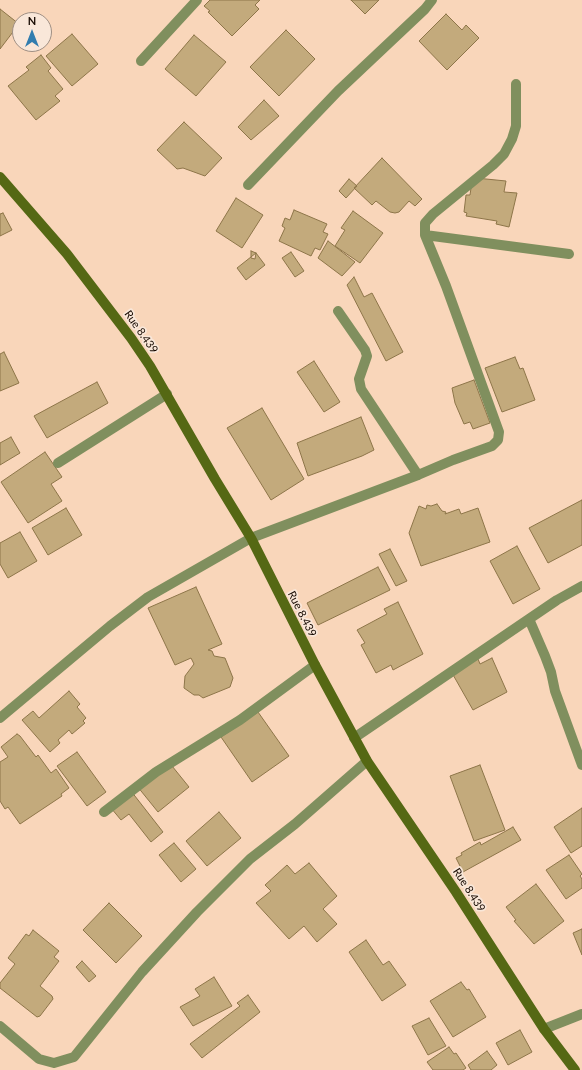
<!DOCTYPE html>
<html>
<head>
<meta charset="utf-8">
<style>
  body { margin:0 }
  #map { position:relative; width:582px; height:1070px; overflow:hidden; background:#f9d6ba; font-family:Lato,sans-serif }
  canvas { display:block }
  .north { position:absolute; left:12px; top:12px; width:40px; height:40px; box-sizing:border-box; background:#f9e7d9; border:1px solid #9e8e83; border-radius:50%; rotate:0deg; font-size:11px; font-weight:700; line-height:16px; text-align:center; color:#160901 }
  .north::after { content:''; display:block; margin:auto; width:14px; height:18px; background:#317daf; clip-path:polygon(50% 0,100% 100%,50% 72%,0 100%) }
</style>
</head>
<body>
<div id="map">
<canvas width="582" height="1070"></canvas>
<div class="north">N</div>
</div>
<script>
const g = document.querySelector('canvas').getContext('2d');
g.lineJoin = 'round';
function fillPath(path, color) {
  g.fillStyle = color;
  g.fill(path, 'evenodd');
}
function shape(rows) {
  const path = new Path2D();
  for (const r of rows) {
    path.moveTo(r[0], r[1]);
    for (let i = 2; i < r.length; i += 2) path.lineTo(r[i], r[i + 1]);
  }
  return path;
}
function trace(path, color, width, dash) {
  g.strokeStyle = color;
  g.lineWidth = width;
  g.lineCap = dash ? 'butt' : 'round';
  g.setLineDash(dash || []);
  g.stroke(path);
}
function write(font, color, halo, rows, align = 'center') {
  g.font = font + ' Lato,sans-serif';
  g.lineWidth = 3.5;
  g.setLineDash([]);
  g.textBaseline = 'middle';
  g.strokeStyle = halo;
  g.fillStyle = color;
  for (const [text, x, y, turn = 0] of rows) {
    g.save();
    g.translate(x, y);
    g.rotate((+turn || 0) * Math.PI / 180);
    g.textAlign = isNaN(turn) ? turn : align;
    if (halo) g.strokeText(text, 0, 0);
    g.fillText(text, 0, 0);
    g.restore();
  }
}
const building = shape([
  [210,0,260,0,255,5,259,9,232,36,208,12,210,11,204,6,210,0],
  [351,0,379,0,365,14,351,0],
  [0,9,19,24,0,49,0,9],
  [446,14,462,30,466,25,479,38,447,70,419,41,446,14],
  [286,30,315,59,279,96,250,67,286,30],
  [72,34,98,64,72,86,46,56,72,34],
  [194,35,226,62,196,96,165,69,194,35],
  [41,55,51,68,48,71,63,89,55,96,60,101,36,120,8,86,29,70,26,67,41,55],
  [264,100,279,116,251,140,238,127,264,100],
  [184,122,222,158,205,176,183,168,177,169,157,150,184,122],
  [382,158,422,199,415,206,409,201,399,212,395,213,390,212,376,201,372,205,354,188,382,158],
  [476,178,506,181,504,192,517,193,509,227,496,224,497,221,466,216,467,213,464,212,466,195,470,195,472,181,476,178],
  [349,179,357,186,346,198,339,191,349,179],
  [236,198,263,215,242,248,216,231,236,198],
  [294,210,327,224,323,232,328,234,320,250,315,248,311,256,279,241,285,228,282,226,285,218,290,220,294,210],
  [353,211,383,233,360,263,335,246,345,230,341,228,353,211],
  [3,213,12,230,0,236,0,214,3,213],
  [328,241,355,262,342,276,318,258,328,241],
  [251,251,256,253,255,259,251,258,251,251],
  [291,252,304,271,295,277,282,258,291,252],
  [256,253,265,265,246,280,237,268,256,253],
  [354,277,364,297,372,293,403,352,386,361,347,285,354,277],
  [4,352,19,383,0,391,0,354,4,352],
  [515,357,520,369,523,368,535,400,502,412,485,368,515,357],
  [314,361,340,402,324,412,297,372,314,361],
  [474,380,490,423,473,429,470,422,464,424,455,403,452,388,474,380],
  [97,382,108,403,47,438,34,416,97,382],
  [262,408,304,479,271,500,227,428,262,408],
  [361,417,374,450,362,456,308,476,297,443,361,417],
  [11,437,20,453,0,465,0,443,11,437],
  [45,452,62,477,51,484,62,501,28,523,1,482,45,452],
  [582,500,582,545,548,563,529,528,582,500],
  [437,504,442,511,446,512,445,514,459,509,461,514,478,508,490,542,421,566,409,533,419,506,426,509,427,505,431,506,437,504],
  [66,508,82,535,48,555,32,528,66,508],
  [20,532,37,561,8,578,0,564,0,543,20,532],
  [517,546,540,589,513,604,490,561,517,546],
  [390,549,407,581,396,586,379,554,390,549],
  [378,567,390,590,318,625,307,603,378,567],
  [196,587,222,644,208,650,212,651,214,656,225,658,233,678,230,687,203,698,199,695,194,695,184,688,185,676,194,664,191,658,175,665,148,608,196,587],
  [398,602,423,654,393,670,391,665,376,673,361,645,365,643,357,630,387,614,384,609,398,602],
  [492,658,507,692,473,710,452,673,478,659,480,664,492,658],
  [69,691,80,704,77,707,86,718,83,721,85,723,72,734,69,730,58,740,60,743,50,752,22,720,33,711,39,718,69,691],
  [258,712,289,756,252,782,221,737,258,712],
  [17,734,20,736,36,757,38,755,51,773,56,769,69,788,61,794,62,796,20,824,8,807,5,809,0,801,0,762,8,757,1,747,17,734],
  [77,752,106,792,87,806,57,766,77,752],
  [168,761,189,787,158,812,137,786,168,761],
  [480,765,505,830,474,841,450,776,480,765],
  [131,791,163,832,151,842,129,814,121,820,111,808,131,791],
  [582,808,582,846,571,853,554,827,582,808],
  [219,812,241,838,207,866,186,841,219,812],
  [513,827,521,840,463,872,456,858,462,855,461,853,480,842,481,845,513,827],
  [174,843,196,869,181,882,159,855,174,843],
  [569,855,582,874,580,876,582,879,582,888,566,899,546,870,569,855],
  [309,863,337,896,323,909,337,924,317,942,304,926,289,939,256,903,271,891,265,885,287,865,295,874,309,863],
  [536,884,564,921,534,944,514,921,516,920,506,907,536,884],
  [109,903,142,936,116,963,83,930,109,903],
  [582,929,582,955,573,933,582,929],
  [33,930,59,951,54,957,59,961,40,986,52,996,53,999,40,1016,37,1017,0,988,0,983,15,964,8,958,26,934,29,936,33,930],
  [366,940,383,965,389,961,406,985,382,1001,349,952,366,940],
  [82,961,96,976,89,982,76,967,82,961],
  [214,977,232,1006,193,1026,180,1007,200,996,195,989,214,977],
  [461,982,467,990,469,989,486,1017,453,1037,430,1001,461,982],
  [248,995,260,1012,202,1058,190,1044,240,1006,237,1003,248,995],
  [429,1018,446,1046,428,1055,412,1026,429,1018],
  [520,1030,532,1052,508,1065,496,1043,520,1030],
  [449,1047,454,1054,456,1053,466,1068,463,1070,433,1070,427,1062,449,1047],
  [487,1051,497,1065,491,1070,471,1070,468,1065,487,1051]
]);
fillPath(building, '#c3aa7c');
trace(building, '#8d7549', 1);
trace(shape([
  [141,61,197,0],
  [248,185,338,91,425,9,432,0],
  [425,235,569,254],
  [338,311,365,350,367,356,359,379,361,389,418,475],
  [58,463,167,394],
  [529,619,545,656,551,672,555,691,582,765],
  [0,718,110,626,148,597,251,538,418,475,453,460,492,446,498,440,499,432,446,286,425,235,425,223,433,214,493,165,504,154,512,139,516,126,516,84],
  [354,738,529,619,557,600,582,586],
  [104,812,156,772,240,720,315,665],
  [0,1026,39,1059,54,1063,74,1057,142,972,197,912,250,859,295,824,367,761],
  [544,1029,582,1014]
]), '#808f5e', 10);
trace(shape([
  [0,177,67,254,131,338,150,366,215,479,251,538,315,665,367,761,456,892,544,1029,575,1070]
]), '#556814', 10);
write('11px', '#160901', '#f9e7d9', [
  ["Rue 8.439",141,332,55],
  ["Rue 8.439",302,614,63],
  ["Rue 8.439",469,890,57]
]);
</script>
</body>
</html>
